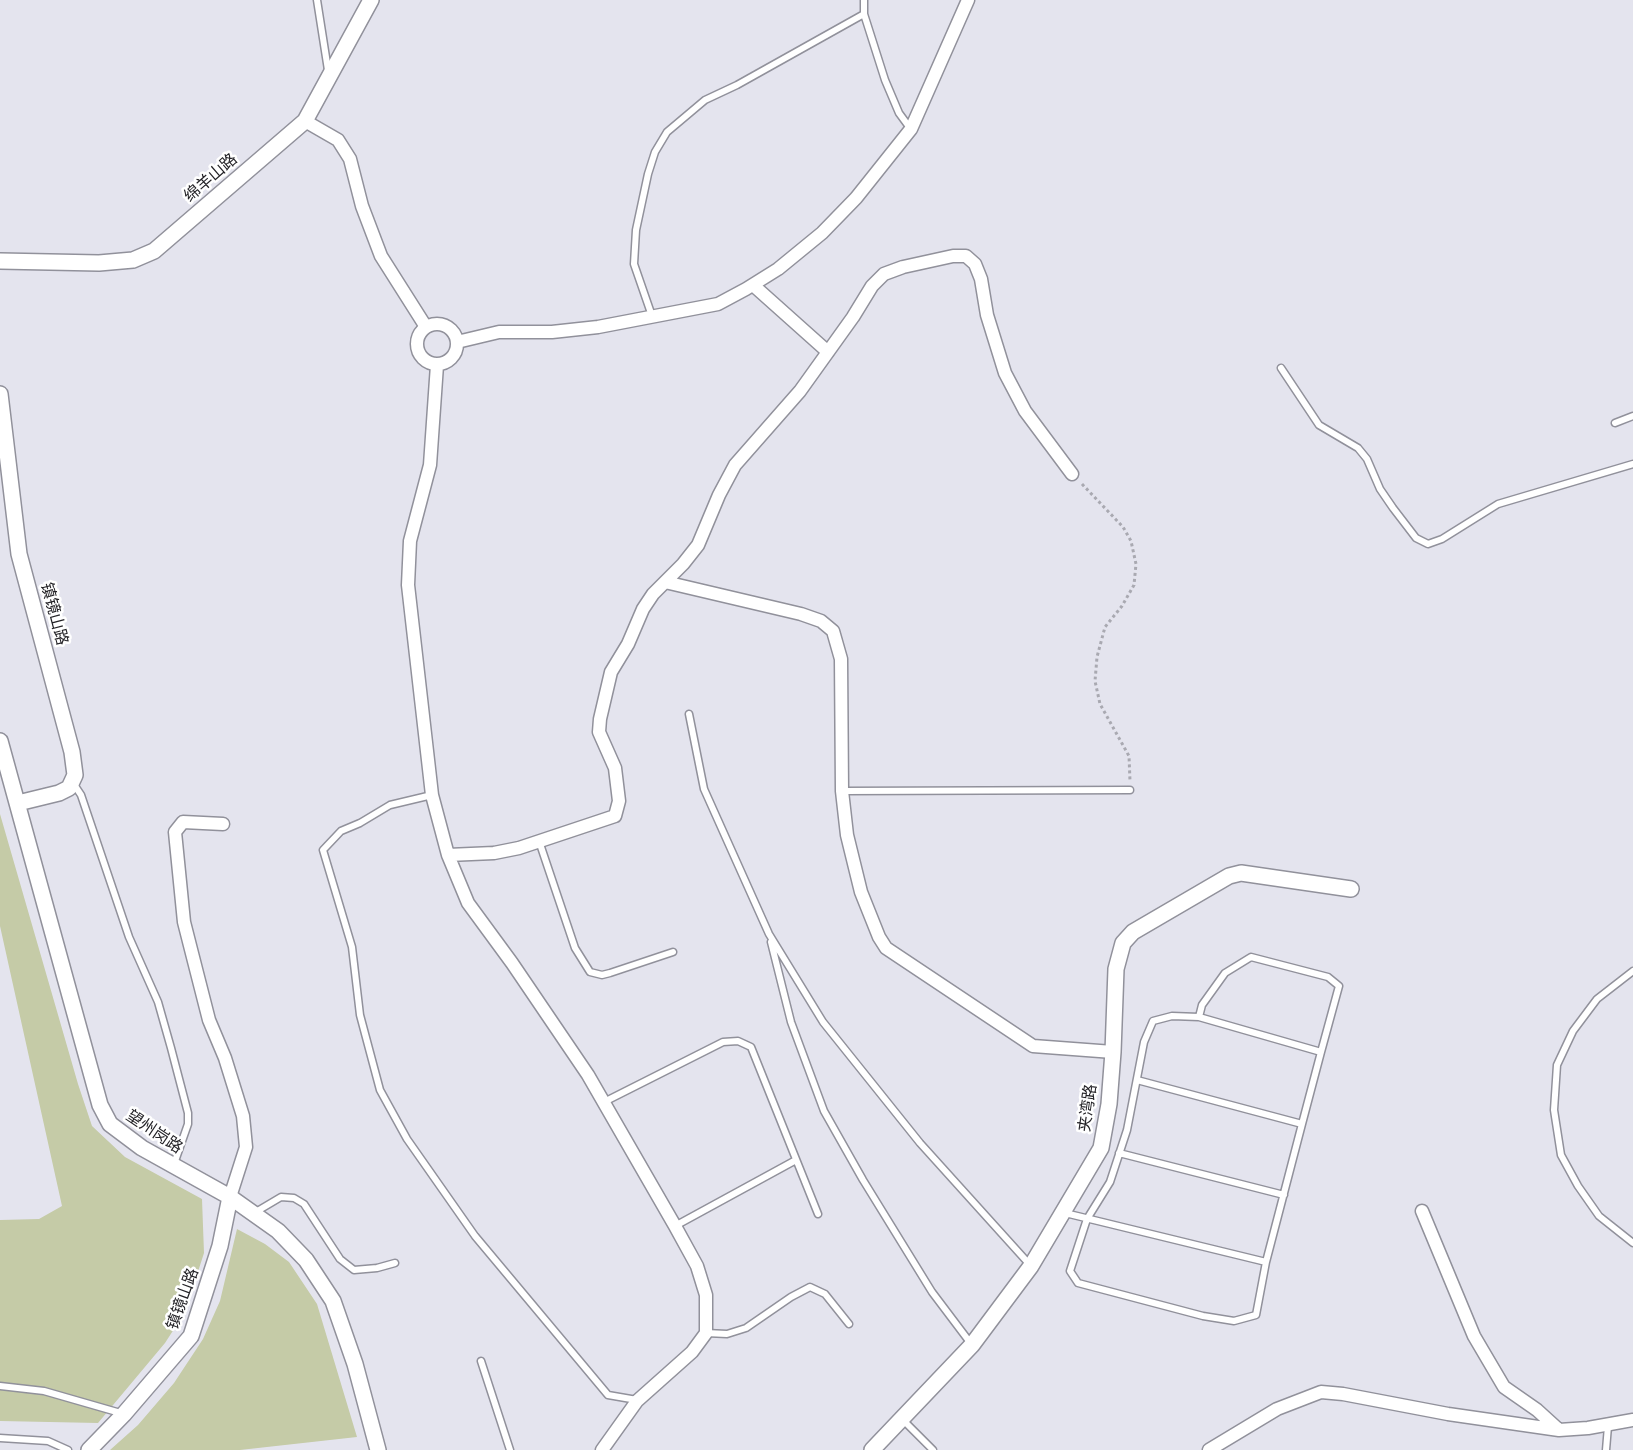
<!DOCTYPE html>
<html>
<head>
<meta charset="utf-8">
<style>
  body { margin:0 }
  canvas { display:block; background:#e4e4ee }
</style>
</head>
<body>
<canvas width="1633" height="1450"></canvas>
<script>
const g = document.querySelector('canvas').getContext('2d');
g.lineJoin = 'round';
function fillPath(path, color) {
  g.fillStyle = color;
  g.fill(path, 'evenodd');
}
function shape(rows) {
  const path = new Path2D();
  for (const r of rows) {
    if (r.length === 3) {
      path.moveTo(r[0] + r[2], r[1]);
      path.arc(r[0], r[1], r[2], 0, 2 * Math.PI);
      continue;
    }
    path.moveTo(r[0], r[1]);
    for (let i = 2; i < r.length; i += 2) path.lineTo(r[i], r[i + 1]);
  }
  return path;
}
function trace(path, color, width, dash) {
  g.strokeStyle = color;
  g.lineWidth = width;
  g.lineCap = dash ? 'butt' : 'round';
  g.setLineDash(dash || []);
  g.stroke(path);
}
function write(font, color, halo, rows, align = 'center') {
  g.font = font + ' "IBM Plex Serif","Noto Sans SC",serif';
  g.lineWidth = 5;
  g.setLineDash([]);
  g.textBaseline = 'middle';
  g.strokeStyle = halo;
  g.fillStyle = color;
  for (const [text, x, y, turn = 0] of rows) {
    g.save();
    g.translate(x, y);
    g.rotate((+turn || 0) * Math.PI / 180);
    g.textAlign = isNaN(turn) ? turn : align;
    if (halo) g.strokeText(text, 0, 0);
    g.fillText(text, 0, 0);
    g.restore();
  }
}
fillPath(shape([
  [0,814,78,1084,92,1126,125,1157,202,1199,204,1253,185,1312,165,1343,98,1423,0,1421,0,1220,39,1219,62,1206,0,926],
  [237,1229,265,1244,289,1262,317,1304,357,1437,240,1450,110,1450,138,1425,174,1383,203,1339,220,1301]
]), '#c5cba7');
const service = shape([
  [317,0,328,70],
  [864,0,864,14,885,80,899,113,910,128],
  [652,316,634,264,636,230,648,174,655,152,667,132,705,100,737,85,864,14],
  [1281,368,1319,425,1358,448,1367,459,1380,489,1393,508,1416,538,1428,544,1442,539,1498,504,1633,464],
  [1615,423,1633,416],
  [689,714,704,789,769,934,823,1022,920,1143,1031,1266],
  [73,783,81,795,129,937,158,1002,171,1048,188,1113,188,1124,174,1164],
  [843,791,1130,790],
  [432,795,390,805,360,823,341,831,323,850,352,947,360,1015,380,1090,407,1139,475,1236,608,1395,637,1400],
  [539,841,575,948,590,972,602,975,610,973,673,952],
  [771,942,791,1022,824,1111,863,1180,932,1292,972,1345],
  [1633,971,1597,999,1573,1031,1557,1065,1554,1110,1561,1155,1578,1186,1599,1216,1633,1243],
  [1199,1017,1202,1005,1225,973,1251,957,1328,977,1339,986,1321,1052,1302,1124,1266,1262,1256,1315,1234,1321,1203,1316,1078,1283,1070,1271,1087,1219,1110,1182,1127,1130,1144,1042,1153,1021,1172,1016,1199,1017,1321,1052],
  [1137,1080,1302,1124],
  [604,1102,723,1042,738,1041,751,1047,818,1214],
  [1119,1153,1284,1195],
  [254,1213,281,1197,294,1198,304,1204,340,1259,354,1270,377,1268,395,1263],
  [1065,1213,1266,1262],
  [675,1226,796,1160],
  [706,1333,727,1334,746,1328,791,1297,810,1287,825,1294,849,1324],
  [481,1361,510,1450],
  [0,1386,44,1391,124,1414],
  [902,1419,933,1450],
  [0,1438,48,1441,68,1450],
  [1606,1450,1608,1426]
]);
const minor = shape([
  [305,121,338,140,350,159,362,206,381,256,426,327],
  [753,285,828,352],
  [437,344,20],
  [457,342,499,332,552,332,598,327,718,304,746,289,778,269,822,233,856,198,911,129,968,0],
  [437,365,430,465,410,541,408,585,432,795,448,855,468,903,512,963,588,1075,675,1226,697,1266,706,1295,706,1333,692,1352,637,1401,602,1450],
  [665,582,801,614,821,621,833,631,841,659,842,791,847,835,861,892,879,937,886,948,1033,1046,1113,1052],
  [223,824,183,822,175,832,184,922,209,1020,225,1058,243,1116,246,1147,230,1197],
  [448,855,494,853,519,848,615,816,619,801,615,768,599,732,600,719,611,672,628,644,643,609,653,594,683,564,698,545,719,495,735,465,800,391,853,317,872,286,884,274,903,267,953,256,966,256,975,264,981,279,987,315,1005,373,1025,411,1072,474],
  [1422,1211,1474,1336,1504,1387,1537,1410,1559,1430,1588,1428,1633,1420],
  [1209,1450,1277,1409,1321,1392,1343,1394,1448,1414,1559,1430]
]);
const tertiary = shape([
  [0,261,99,263,133,260,154,251,305,121,371,0],
  [0,394,19,554,72,752,75,775,69,788,59,793,18,803],
  [0,741,100,1105,110,1124,142,1148,230,1197,278,1231,306,1260,333,1301,355,1364,378,1450],
  [89,1450,124,1414,191,1336,220,1246,230,1197],
  [872,1450,972,1345,1031,1266,1101,1148,1109,1104,1113,1052,1116,969,1123,943,1133,932,1229,876,1241,873,1351,889]
]);
trace(service, '#91919b', 9);
trace(minor, '#91919b', 15);
trace(tertiary, '#91919b', 18);
trace(shape([
  [1082,484,1123,527,1131,541,1136,564,1134,585,1122,606,1105,627,1097,657,1095,681,1100,704,1129,756,1130,781]
]), '#a9a9b1', 3, [3, 3]);
trace(service, '#fff', 6);
trace(minor, '#fff', 12);
trace(tertiary, '#fff', 15);
write('16px', '#232226', '#fff', [
  ["绵羊山路",211,178,-41],
  ["镇镜山路",54,614,75],
  ["夹湾路",1088,1108,-82],
  ["望州岗路",154,1132,34],
  ["镇镜山路",183,1299,-70]
]);
</script>
</body>
</html>
